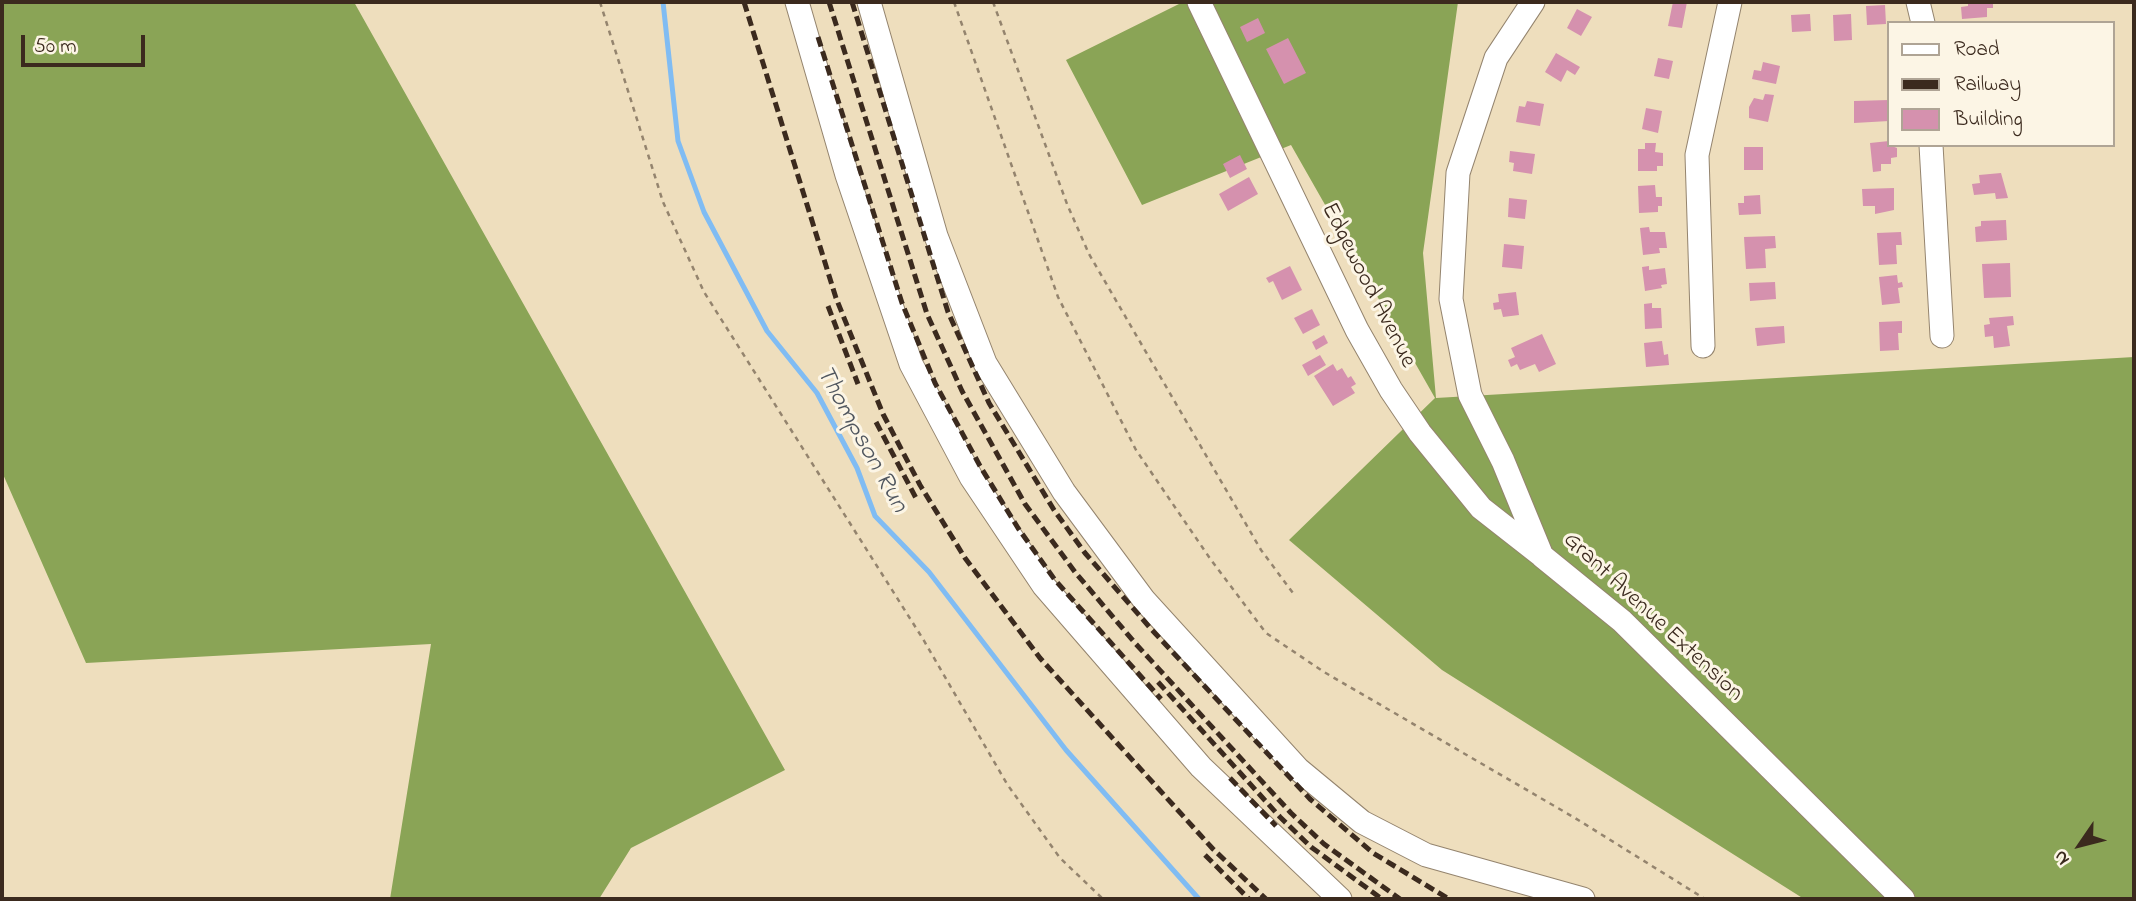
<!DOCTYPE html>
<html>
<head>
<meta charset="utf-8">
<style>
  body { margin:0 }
  #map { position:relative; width:2136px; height:901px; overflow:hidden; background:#eedebd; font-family:"Indie Flower",sans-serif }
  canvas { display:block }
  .frame { position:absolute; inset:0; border:4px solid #3b2a1e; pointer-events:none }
  .legend { position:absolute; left:1887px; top:21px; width:228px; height:126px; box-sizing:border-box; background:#fcf5e5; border:2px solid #afa495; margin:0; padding:9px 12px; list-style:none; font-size:21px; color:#3b2a1e }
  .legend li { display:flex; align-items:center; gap:14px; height:35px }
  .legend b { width:35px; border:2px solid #afa495 }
  .north { position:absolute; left:2045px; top:810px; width:70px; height:70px; -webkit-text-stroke:5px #fcf5e5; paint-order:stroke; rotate:235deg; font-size:19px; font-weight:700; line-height:28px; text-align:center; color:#3b2a1e }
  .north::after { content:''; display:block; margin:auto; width:24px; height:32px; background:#3b2a1e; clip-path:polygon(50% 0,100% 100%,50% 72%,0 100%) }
  .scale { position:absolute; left:21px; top:35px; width:124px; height:32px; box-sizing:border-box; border:4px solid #3b2a1e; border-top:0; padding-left:9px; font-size:21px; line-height:24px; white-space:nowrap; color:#3b2a1e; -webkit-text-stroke:5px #fcf5e5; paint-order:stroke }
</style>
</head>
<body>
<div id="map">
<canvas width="2136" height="901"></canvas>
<div class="frame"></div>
<ul class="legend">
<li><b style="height:9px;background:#fff"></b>Road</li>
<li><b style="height:9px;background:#3b2a1e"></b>Railway</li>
<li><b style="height:19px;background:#d591ae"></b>Building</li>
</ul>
<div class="north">N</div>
<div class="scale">50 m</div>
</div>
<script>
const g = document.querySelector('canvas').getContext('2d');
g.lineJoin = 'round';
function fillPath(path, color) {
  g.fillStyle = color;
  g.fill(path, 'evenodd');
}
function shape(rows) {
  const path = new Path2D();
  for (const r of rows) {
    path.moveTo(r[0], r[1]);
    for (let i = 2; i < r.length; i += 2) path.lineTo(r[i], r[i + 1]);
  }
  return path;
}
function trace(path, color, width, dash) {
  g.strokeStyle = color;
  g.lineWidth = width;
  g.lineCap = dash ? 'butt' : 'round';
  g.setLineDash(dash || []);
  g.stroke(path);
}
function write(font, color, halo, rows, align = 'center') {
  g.font = font + ' "Indie Flower",sans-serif';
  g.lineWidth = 6;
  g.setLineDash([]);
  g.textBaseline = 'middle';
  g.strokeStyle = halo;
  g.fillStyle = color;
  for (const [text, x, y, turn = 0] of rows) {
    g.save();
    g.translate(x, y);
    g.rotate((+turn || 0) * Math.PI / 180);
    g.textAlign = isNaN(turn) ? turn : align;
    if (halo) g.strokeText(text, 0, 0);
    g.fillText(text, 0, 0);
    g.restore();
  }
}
fillPath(shape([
  [2,2,354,2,785,770,631,848,599,899,390,899,431,644,86,663,2,472],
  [1183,2,1458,2,1423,253,1436,398,2134,357,2134,899,1804,899,1442,670,1289,540,1435,398,1291,145,1142,205,1066,60]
]), '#8aa456');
trace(shape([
  [663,2,678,141,704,212,767,331,817,393,857,468,875,516,929,572,1066,750,1199,899]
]), '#80bcf3', 5);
fillPath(shape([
  [1673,2,1687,2,1682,28,1668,26],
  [1968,2,1993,2,1993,8,1987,8,1987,17,1962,19,1961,7,1968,6],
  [1885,5,1886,24,1867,25,1866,6],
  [1577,9,1592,17,1581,36,1567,28],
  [1810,14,1811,31,1792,32,1791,15],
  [1851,14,1852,40,1834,41,1833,15],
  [1258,18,1265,33,1247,42,1240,27],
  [1288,38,1306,73,1284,84,1266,49],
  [1556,53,1580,67,1575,75,1567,70,1561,82,1545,72],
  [1658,58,1673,61,1669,79,1654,76],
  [1763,62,1780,66,1776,84,1752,79,1754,70,1761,71],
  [1765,94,1774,95,1768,122,1749,118,1749,107,1754,98,1763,100],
  [1889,100,1889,121,1854,123,1854,101],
  [1527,101,1544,104,1540,126,1516,122,1519,106,1525,107],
  [1646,108,1662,111,1658,133,1642,129],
  [1889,141,1889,145,1897,148,1897,157,1891,158,1891,164,1881,164,1881,171,1873,172,1870,143],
  [1645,143,1656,143,1655,152,1663,153,1663,166,1657,166,1657,171,1638,171,1638,149,1645,149],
  [1744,147,1763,147,1763,170,1744,170],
  [1510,151,1535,154,1532,174,1513,171,1514,163,1509,162],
  [1240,155,1247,169,1230,178,1223,164],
  [2001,173,2008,198,1996,199,1995,193,1974,195,1972,184,1980,183,1979,175],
  [1249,177,1258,194,1228,211,1219,194],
  [1655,185,1656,197,1662,197,1662,206,1658,206,1658,212,1639,213,1638,186],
  [1894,188,1894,210,1875,214,1875,206,1863,206,1862,189],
  [1760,195,1761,214,1739,215,1738,203,1744,203,1744,196],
  [1509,198,1527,200,1525,219,1508,217],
  [2006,220,2007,240,1976,242,1975,227,1981,226,1981,221],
  [1649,227,1650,232,1665,232,1667,248,1659,248,1660,253,1643,255,1640,228],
  [1901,232,1902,245,1896,245,1897,264,1879,265,1877,233],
  [1775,236,1776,248,1765,249,1766,268,1746,269,1744,237],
  [1504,244,1524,246,1522,269,1502,267],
  [2010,263,2011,297,1984,298,1982,264],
  [1290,266,1302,290,1282,300,1273,281,1269,283,1266,278],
  [1649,266,1649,270,1665,268,1667,284,1661,285,1662,288,1645,291,1642,267],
  [1897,275,1898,283,1902,282,1903,287,1898,288,1900,303,1882,305,1879,277],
  [1775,282,1776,299,1750,301,1749,283],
  [1516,292,1519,315,1503,317,1501,309,1494,310,1493,303,1499,302,1498,294],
  [1652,303,1652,308,1661,308,1662,328,1645,329,1644,304],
  [1312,309,1320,325,1303,334,1294,318],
  [2013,316,2014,325,2007,326,2010,346,1994,348,1993,336,1985,337,1984,325,1990,324,1989,318],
  [1902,321,1902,333,1898,333,1899,350,1880,351,1879,322],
  [1784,326,1785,343,1757,346,1755,328],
  [1542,334,1556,364,1539,372,1535,364,1520,370,1517,364,1511,367,1508,360,1515,357,1511,348],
  [1324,335,1328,343,1316,350,1312,342],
  [1662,341,1664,355,1668,354,1669,365,1646,367,1644,343],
  [1320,355,1326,365,1308,376,1302,365],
  [1333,364,1337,371,1342,368,1348,378,1351,376,1356,384,1351,387,1355,393,1333,406,1314,376]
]), '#d591ae');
const minor = shape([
  [797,2,847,175,911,364,971,477,1044,586,1201,767,1340,899],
  [869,2,936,236,985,363,1064,492,1144,600,1298,769,1362,822,1426,855,1583,899],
  [1199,2,1357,330,1391,390,1420,433,1481,508,1541,555],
  [1533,2,1496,58,1458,173,1451,299,1470,395,1503,461,1542,556,1622,621,1903,899],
  [1918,2,1923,23],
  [1931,145,1942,336],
  [1703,346,1697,155,1730,2]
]);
trace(minor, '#94846e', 25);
trace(shape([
  [600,2,663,202,704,292,923,639,1007,784,1060,858,1103,899],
  [954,2,1058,297,1136,450,1211,560,1266,633,1324,672,1575,818,1705,899],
  [993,2,1067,204,1089,254,1261,550,1293,593]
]), '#94846e', 2.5, [5, 5]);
trace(minor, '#fff', 23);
trace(shape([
  [744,2,836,298,883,414,920,485,965,558,1040,658,1213,849,1266,899],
  [829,2,927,314,962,391,1025,504,1075,572,1135,643,1291,813,1324,844,1400,899],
  [852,2,948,312,989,403,1054,510,1085,553,1152,630,1310,799,1373,853,1449,899],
  [818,37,902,303,935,383,980,466,1018,528,1055,580,1161,699],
  [828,306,858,384],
  [876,422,917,500],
  [1158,682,1280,817,1311,847,1382,899],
  [1230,778,1276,826],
  [1205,855,1249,899]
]), '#3b2a1e', 5, [10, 5]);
write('24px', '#3b2a1e', '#fcf5e5', [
  ["Edgewood Avenue",1367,286,63],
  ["Grant Avenue Extension",1652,618,43]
]);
write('italic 26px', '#50565e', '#fcf5e5', [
  ["Thompson Run",860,440,61]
]);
</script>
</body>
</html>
